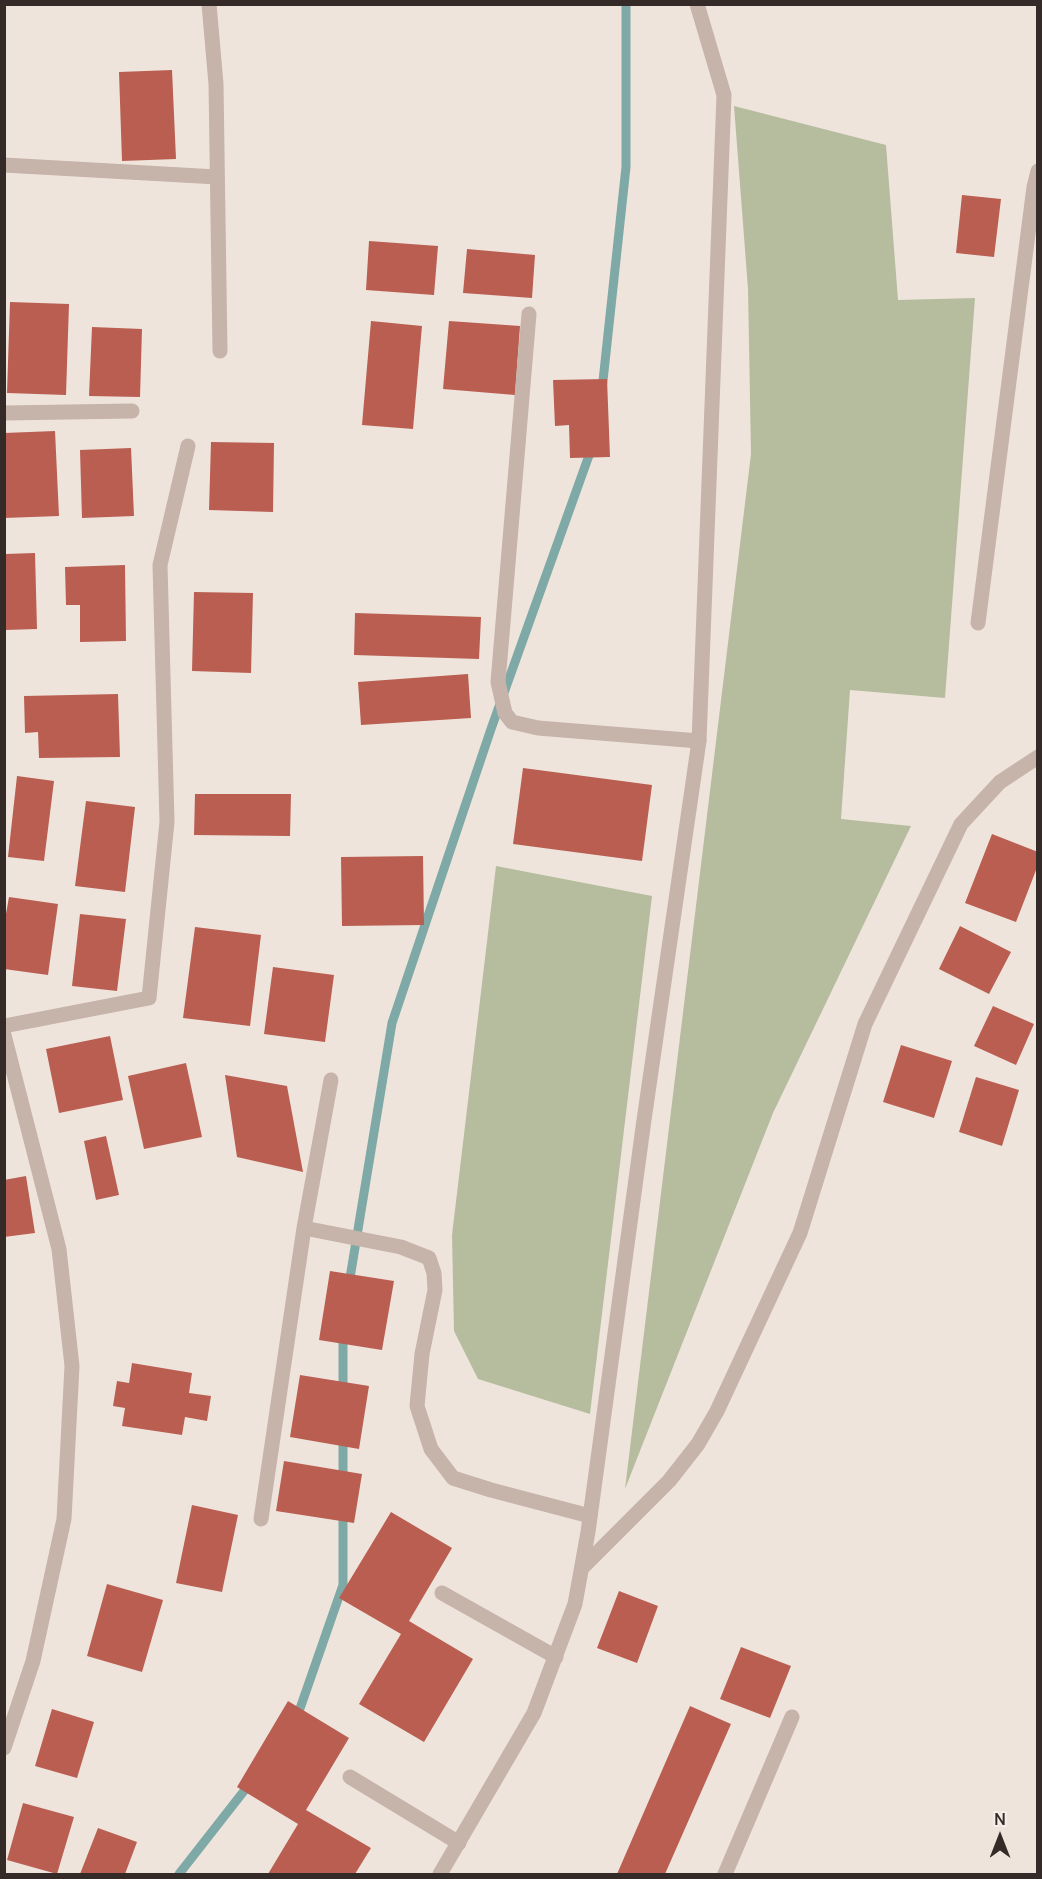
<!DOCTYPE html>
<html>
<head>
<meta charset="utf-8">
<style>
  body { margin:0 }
  #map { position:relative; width:1042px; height:1879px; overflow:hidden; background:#efe4dc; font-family:Manrope,sans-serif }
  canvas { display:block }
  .frame { position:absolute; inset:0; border:6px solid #342b29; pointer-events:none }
  .north { position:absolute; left:970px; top:1807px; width:60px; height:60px; -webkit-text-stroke:4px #f7efe8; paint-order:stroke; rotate:0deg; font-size:16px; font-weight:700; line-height:24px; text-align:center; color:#342b29 }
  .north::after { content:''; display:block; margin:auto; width:21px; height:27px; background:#342b29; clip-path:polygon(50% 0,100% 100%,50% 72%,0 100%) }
</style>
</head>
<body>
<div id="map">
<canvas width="1042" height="1879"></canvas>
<div class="frame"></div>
<div class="north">N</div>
</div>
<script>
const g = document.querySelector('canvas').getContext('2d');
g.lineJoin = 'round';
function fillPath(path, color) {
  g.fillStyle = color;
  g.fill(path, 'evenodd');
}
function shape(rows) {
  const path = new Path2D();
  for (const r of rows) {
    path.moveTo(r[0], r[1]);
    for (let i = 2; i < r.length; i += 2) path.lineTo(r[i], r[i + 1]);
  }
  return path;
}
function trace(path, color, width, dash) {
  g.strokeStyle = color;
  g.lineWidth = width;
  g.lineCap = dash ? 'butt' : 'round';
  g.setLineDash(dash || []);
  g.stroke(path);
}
fillPath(shape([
  [734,106,886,145,898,300,975,298,945,698,850,690,841,819,911,826,773,1113,625,1489,751,454,748,289],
  [496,866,652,896,590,1414,478,1379,454,1331,452,1235]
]), '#b6bd9e');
trace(shape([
  [602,390,626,167,626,4],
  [349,1284,392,1023,491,729,592,447],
  [343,1334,343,1392],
  [343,1436,343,1482],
  [296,1720,343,1585,343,1511],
  [179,1874,251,1782]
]), '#7ea9a6', 9);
fillPath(shape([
  [172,70,176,159,122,161,119,72],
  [962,195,1001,199,994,257,956,253],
  [369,241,438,246,434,295,366,290],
  [467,249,535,255,532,298,463,293],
  [10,302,69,304,66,395,7,393],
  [371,321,422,326,413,429,362,425],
  [449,321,520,326,515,395,443,389],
  [92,327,142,329,140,397,89,396],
  [607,379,610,457,570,458,569,425,555,426,553,380],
  [55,431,59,516,4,518,4,433],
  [211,442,274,443,273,512,209,510],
  [131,448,134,516,82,518,80,450],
  [35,553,37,629,5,630,5,554],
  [125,565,126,641,80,642,80,605,66,605,65,567],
  [194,592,253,593,251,673,192,671],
  [355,613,481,617,479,659,354,655],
  [468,674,471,718,361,725,358,682],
  [118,694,120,757,39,758,38,732,25,733,24,696],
  [523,768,652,785,642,861,513,844],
  [17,776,54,781,44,861,8,857],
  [195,794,291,794,290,836,194,835],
  [86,801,135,807,125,892,75,886],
  [992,834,1038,852,1038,865,1016,922,965,903],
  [423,856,424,925,342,926,341,857],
  [9,897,58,904,48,975,4,969,4,925],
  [80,914,126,919,117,991,72,986],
  [960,926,1011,952,989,994,939,969],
  [195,927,261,935,250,1026,183,1018],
  [273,967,334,975,325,1042,264,1034],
  [993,1006,1034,1024,1016,1065,974,1046],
  [110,1036,123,1100,59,1113,46,1049],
  [901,1045,952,1061,934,1118,883,1102],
  [186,1063,202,1137,144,1149,128,1076],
  [225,1075,287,1086,303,1172,237,1157],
  [976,1077,1019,1090,1002,1146,959,1132],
  [106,1136,119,1195,96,1200,84,1141],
  [26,1176,35,1233,4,1237,4,1180],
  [330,1271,394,1281,382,1350,319,1340],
  [132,1363,192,1373,189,1393,211,1396,207,1421,185,1417,182,1435,122,1426,125,1408,113,1406,117,1381,129,1383],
  [300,1375,369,1386,359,1449,290,1437],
  [284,1461,362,1474,354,1523,276,1511],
  [192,1505,238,1515,222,1592,176,1583],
  [391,1512,452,1548,409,1621,473,1659,424,1742,359,1704,401,1634,339,1598],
  [107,1584,163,1600,142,1672,87,1656],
  [619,1591,658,1606,637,1663,597,1648],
  [741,1647,791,1666,770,1718,720,1699],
  [288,1701,349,1738,306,1810,371,1848,355,1874,268,1874,298,1824,237,1787],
  [690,1706,731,1724,665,1874,617,1874],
  [52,1709,94,1722,77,1778,35,1766],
  [23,1803,74,1817,57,1874,7,1860],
  [98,1828,137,1842,125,1874,80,1874]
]), '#b95e51');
trace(shape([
  [529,314,498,682,505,713,512,722,538,728,699,741],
  [304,1228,401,1247,429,1258,434,1273,435,1290,422,1354,417,1406,431,1449,453,1478,491,1490,590,1516],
  [261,1519,304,1228,331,1080],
  [442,1593,556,1657],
  [350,1777,459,1843]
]), '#c6b3aa', 15);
trace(shape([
  [209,4,216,84,220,351],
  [4,165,217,177],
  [4,413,132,411],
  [978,623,1034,187,1038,171],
  [4,1026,149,998,167,822,160,565,188,446],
  [4,1035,59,1249,72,1366,64,1519,33,1661,4,1748],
  [582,1568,669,1481,698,1444,717,1411,800,1233,865,1024,961,824,1000,782,1038,757],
  [440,1874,534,1713,575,1604,588,1532,644,1120,699,741,724,95,697,4],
  [725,1874,792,1717]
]), '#c6b3aa', 15);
</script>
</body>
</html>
